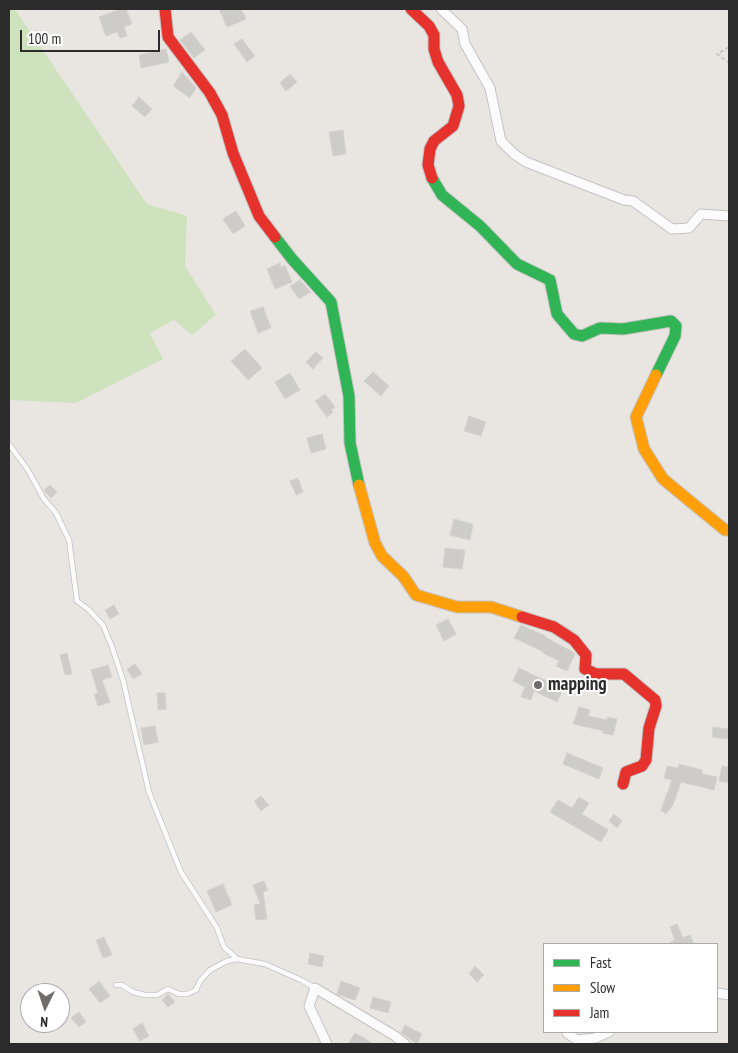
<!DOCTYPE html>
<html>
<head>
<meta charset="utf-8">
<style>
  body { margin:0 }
  #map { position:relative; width:738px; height:1053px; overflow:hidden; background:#e9e6e2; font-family:"PT Sans Narrow",sans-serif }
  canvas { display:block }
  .frame { position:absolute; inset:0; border:10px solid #2c2c2c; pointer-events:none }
  .legend { position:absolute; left:543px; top:943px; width:175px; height:90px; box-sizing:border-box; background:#fff; border:1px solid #ababab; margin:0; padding:6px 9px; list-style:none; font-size:15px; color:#2c2c2c }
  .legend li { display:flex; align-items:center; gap:10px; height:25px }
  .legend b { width:25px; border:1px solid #ababab }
  .north { position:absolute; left:20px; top:983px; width:50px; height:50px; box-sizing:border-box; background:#fff; border:1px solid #ababab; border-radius:50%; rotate:184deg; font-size:14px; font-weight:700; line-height:20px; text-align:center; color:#2c2c2c }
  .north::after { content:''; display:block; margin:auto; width:18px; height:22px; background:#6e6d6c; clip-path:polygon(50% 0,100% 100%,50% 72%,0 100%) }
  .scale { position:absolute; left:20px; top:30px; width:140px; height:22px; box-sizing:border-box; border:2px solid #2c2c2c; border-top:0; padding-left:6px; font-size:15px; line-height:18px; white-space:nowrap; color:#2c2c2c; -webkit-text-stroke:4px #fff; paint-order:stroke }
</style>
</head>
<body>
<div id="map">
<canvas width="738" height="1053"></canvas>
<div class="frame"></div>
<ul class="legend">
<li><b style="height:6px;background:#30b455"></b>Fast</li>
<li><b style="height:6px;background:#ff9f0a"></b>Slow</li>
<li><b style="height:6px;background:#e5322d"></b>Jam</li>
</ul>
<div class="north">N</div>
<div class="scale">100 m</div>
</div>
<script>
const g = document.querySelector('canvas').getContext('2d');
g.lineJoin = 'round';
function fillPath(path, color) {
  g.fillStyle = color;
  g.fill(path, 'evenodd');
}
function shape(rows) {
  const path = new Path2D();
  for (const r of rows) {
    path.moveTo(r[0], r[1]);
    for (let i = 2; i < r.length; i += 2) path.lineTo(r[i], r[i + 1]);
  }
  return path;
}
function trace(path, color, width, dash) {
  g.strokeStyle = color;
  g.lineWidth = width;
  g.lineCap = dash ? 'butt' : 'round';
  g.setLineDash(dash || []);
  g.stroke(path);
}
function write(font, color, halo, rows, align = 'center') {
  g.font = font + ' "PT Sans Narrow",sans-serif';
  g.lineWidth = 4;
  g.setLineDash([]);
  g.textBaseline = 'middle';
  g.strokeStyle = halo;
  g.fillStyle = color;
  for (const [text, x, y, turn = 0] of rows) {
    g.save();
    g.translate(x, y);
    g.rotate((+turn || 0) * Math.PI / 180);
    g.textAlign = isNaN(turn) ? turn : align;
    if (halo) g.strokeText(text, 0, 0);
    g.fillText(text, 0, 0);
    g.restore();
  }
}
fillPath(shape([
  [9,9,15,9,147,204,187,216,185,266,216,315,192,335,174,320,150,333,163,359,76,403,9,400]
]), '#cfe2be');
const building = shape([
  [121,9,126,9,132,24,124,27,127,36,120,38,117,32,106,36,99,17,121,9],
  [219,9,241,9,246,19,227,27,219,9],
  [191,32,205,50,194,58,180,40,191,32],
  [242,39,255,56,247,62,234,44,242,39],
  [166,49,169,62,141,68,139,55,166,49],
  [182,72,196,88,190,98,173,86,182,72],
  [290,74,297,82,286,91,280,83,290,74],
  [139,97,152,109,145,117,132,106,139,97],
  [343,130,346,154,333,156,329,132,343,130],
  [236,211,245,226,233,234,223,219,236,211],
  [280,263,281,267,285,265,292,282,275,289,267,269,280,263],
  [300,280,311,292,299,299,290,286,300,280],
  [263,307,271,328,258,333,250,311,263,307],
  [245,349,262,368,248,380,231,361,245,349],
  [316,352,323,358,313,369,306,362,316,352],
  [373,372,389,386,381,396,364,381,373,372],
  [290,373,300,390,285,399,275,382,290,373],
  [325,394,335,407,331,410,333,412,327,417,315,401,325,394],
  [469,416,486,422,481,436,464,431,469,416],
  [322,434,326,449,311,453,307,438,322,434],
  [298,478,303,492,296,495,290,481,298,478],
  [50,485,57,492,51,498,44,490,50,485],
  [454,519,473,524,470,540,450,535,454,519],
  [445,548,465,550,462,569,443,567,445,548],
  [114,605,119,614,110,619,105,610,114,605],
  [448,619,456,634,444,641,436,625,448,619],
  [521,625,546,636,545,637,573,652,575,654,567,671,556,666,559,661,543,653,544,652,514,638,521,625],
  [67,653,72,674,65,675,60,655,67,653],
  [135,664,142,674,133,679,127,669,135,664],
  [108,665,112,677,102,680,110,702,98,706,94,694,98,693,91,670,108,665],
  [519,668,563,689,557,702,534,691,531,700,521,697,525,687,513,681,519,668],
  [157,693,165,693,166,709,158,710,157,693],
  [579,707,590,710,588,716,607,720,607,717,617,719,613,735,603,733,604,731,573,724,579,707],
  [155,726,158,742,144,745,141,728,155,726],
  [713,727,729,729,729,739,712,737,713,727],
  [567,753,603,768,599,779,563,764,567,753],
  [679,764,702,770,702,774,717,777,714,790,681,782,673,805,666,814,661,810,672,780,664,778,667,766,678,768,679,764],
  [722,766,729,767,729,783,719,781,722,766],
  [261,796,269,805,261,811,254,801,261,796],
  [579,797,589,803,582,814,608,830,601,842,550,812,558,800,572,808,579,797],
  [614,814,622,821,617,828,609,821,614,814],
  [264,881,268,890,263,892,267,919,256,920,254,905,260,904,253,885,264,881],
  [223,884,232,905,216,912,207,891,223,884],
  [677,924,683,938,690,935,694,944,667,944,675,940,670,927,677,924],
  [104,937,112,955,103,958,96,940,104,937],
  [310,953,324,956,322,967,308,964,310,953],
  [475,966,484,975,477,982,469,974,475,966],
  [99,981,110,996,100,1003,89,989,99,981],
  [341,981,360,988,355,1000,337,994,341,981],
  [168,994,175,1002,168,1007,162,1000,168,994],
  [373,997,391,1002,388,1013,370,1008,373,997],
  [79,1012,86,1022,79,1027,71,1018,79,1012],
  [142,1023,149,1036,140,1041,133,1029,142,1023],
  [405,1025,422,1034,417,1044,401,1033,405,1025],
  [355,1033,374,1044,348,1044,355,1033]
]);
fillPath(building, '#ceccc9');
trace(building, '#d4d2ce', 1);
const lane = shape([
  [9,444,28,470,44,499,56,513,69,540,77,601,88,609,103,625,112,647,123,680,149,792,181,872,217,928,224,947,237,959,265,964,301,980,315,988],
  [116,985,122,985,133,992,145,995,157,995,168,989,179,994,187,994,196,990,200,981,210,970,227,961,237,959]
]);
const street = shape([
  [441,9,462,29,465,44,490,88,501,141,514,154,526,162,624,200,633,201,672,229,689,228,701,214,729,216],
  [717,993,729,995],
  [567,1033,577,1040,595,1038,609,1032],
  [327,1044,309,1006,315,988,395,1036,405,1044]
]);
const fast = shape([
  [432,178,442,195,480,226,517,264,550,280,557,314,574,334,582,336,600,328,623,329,671,321,676,326,675,336,656,375],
  [275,237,292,259,331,302,349,396,350,443,359,485]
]);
const slow = shape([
  [656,375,636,417,644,449,663,479,725,530,729,530],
  [359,485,375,543,382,556,403,576,416,595,457,607,491,607,522,617]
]);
const jam = shape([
  [165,9,168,37,210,93,222,115,233,153,259,216,275,237],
  [411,9,429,26,434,35,434,49,438,62,457,95,459,106,453,126,434,141,430,149,428,165,432,178],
  [522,617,554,627,574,640,586,655,585,669,596,674,624,674,655,700,656,706,649,728,646,760,642,766,626,772,623,784]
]);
trace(lane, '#c4c3c2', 6);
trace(street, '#c4c3c2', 11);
trace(fast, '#c4c3c2', 13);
trace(slow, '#c4c3c2', 13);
trace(jam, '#c4c3c2', 13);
trace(shape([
  [729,47,717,54,729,63]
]), '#c7c7c6', 2, [4, 2.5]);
trace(lane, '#fcfbfb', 4.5);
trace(street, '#fcfbfb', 9);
trace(fast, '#30b455', 11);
trace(slow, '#ff9f0a', 11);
trace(jam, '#e5322d', 11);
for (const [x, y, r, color] of [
  [538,685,5,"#6e6d6c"]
]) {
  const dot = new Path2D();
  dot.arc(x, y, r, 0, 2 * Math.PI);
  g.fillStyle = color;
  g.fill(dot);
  trace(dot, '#fff', 2);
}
write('bold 19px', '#2c2c2c', '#fff', [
  ["mapping",548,685]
], 'left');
</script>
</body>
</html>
